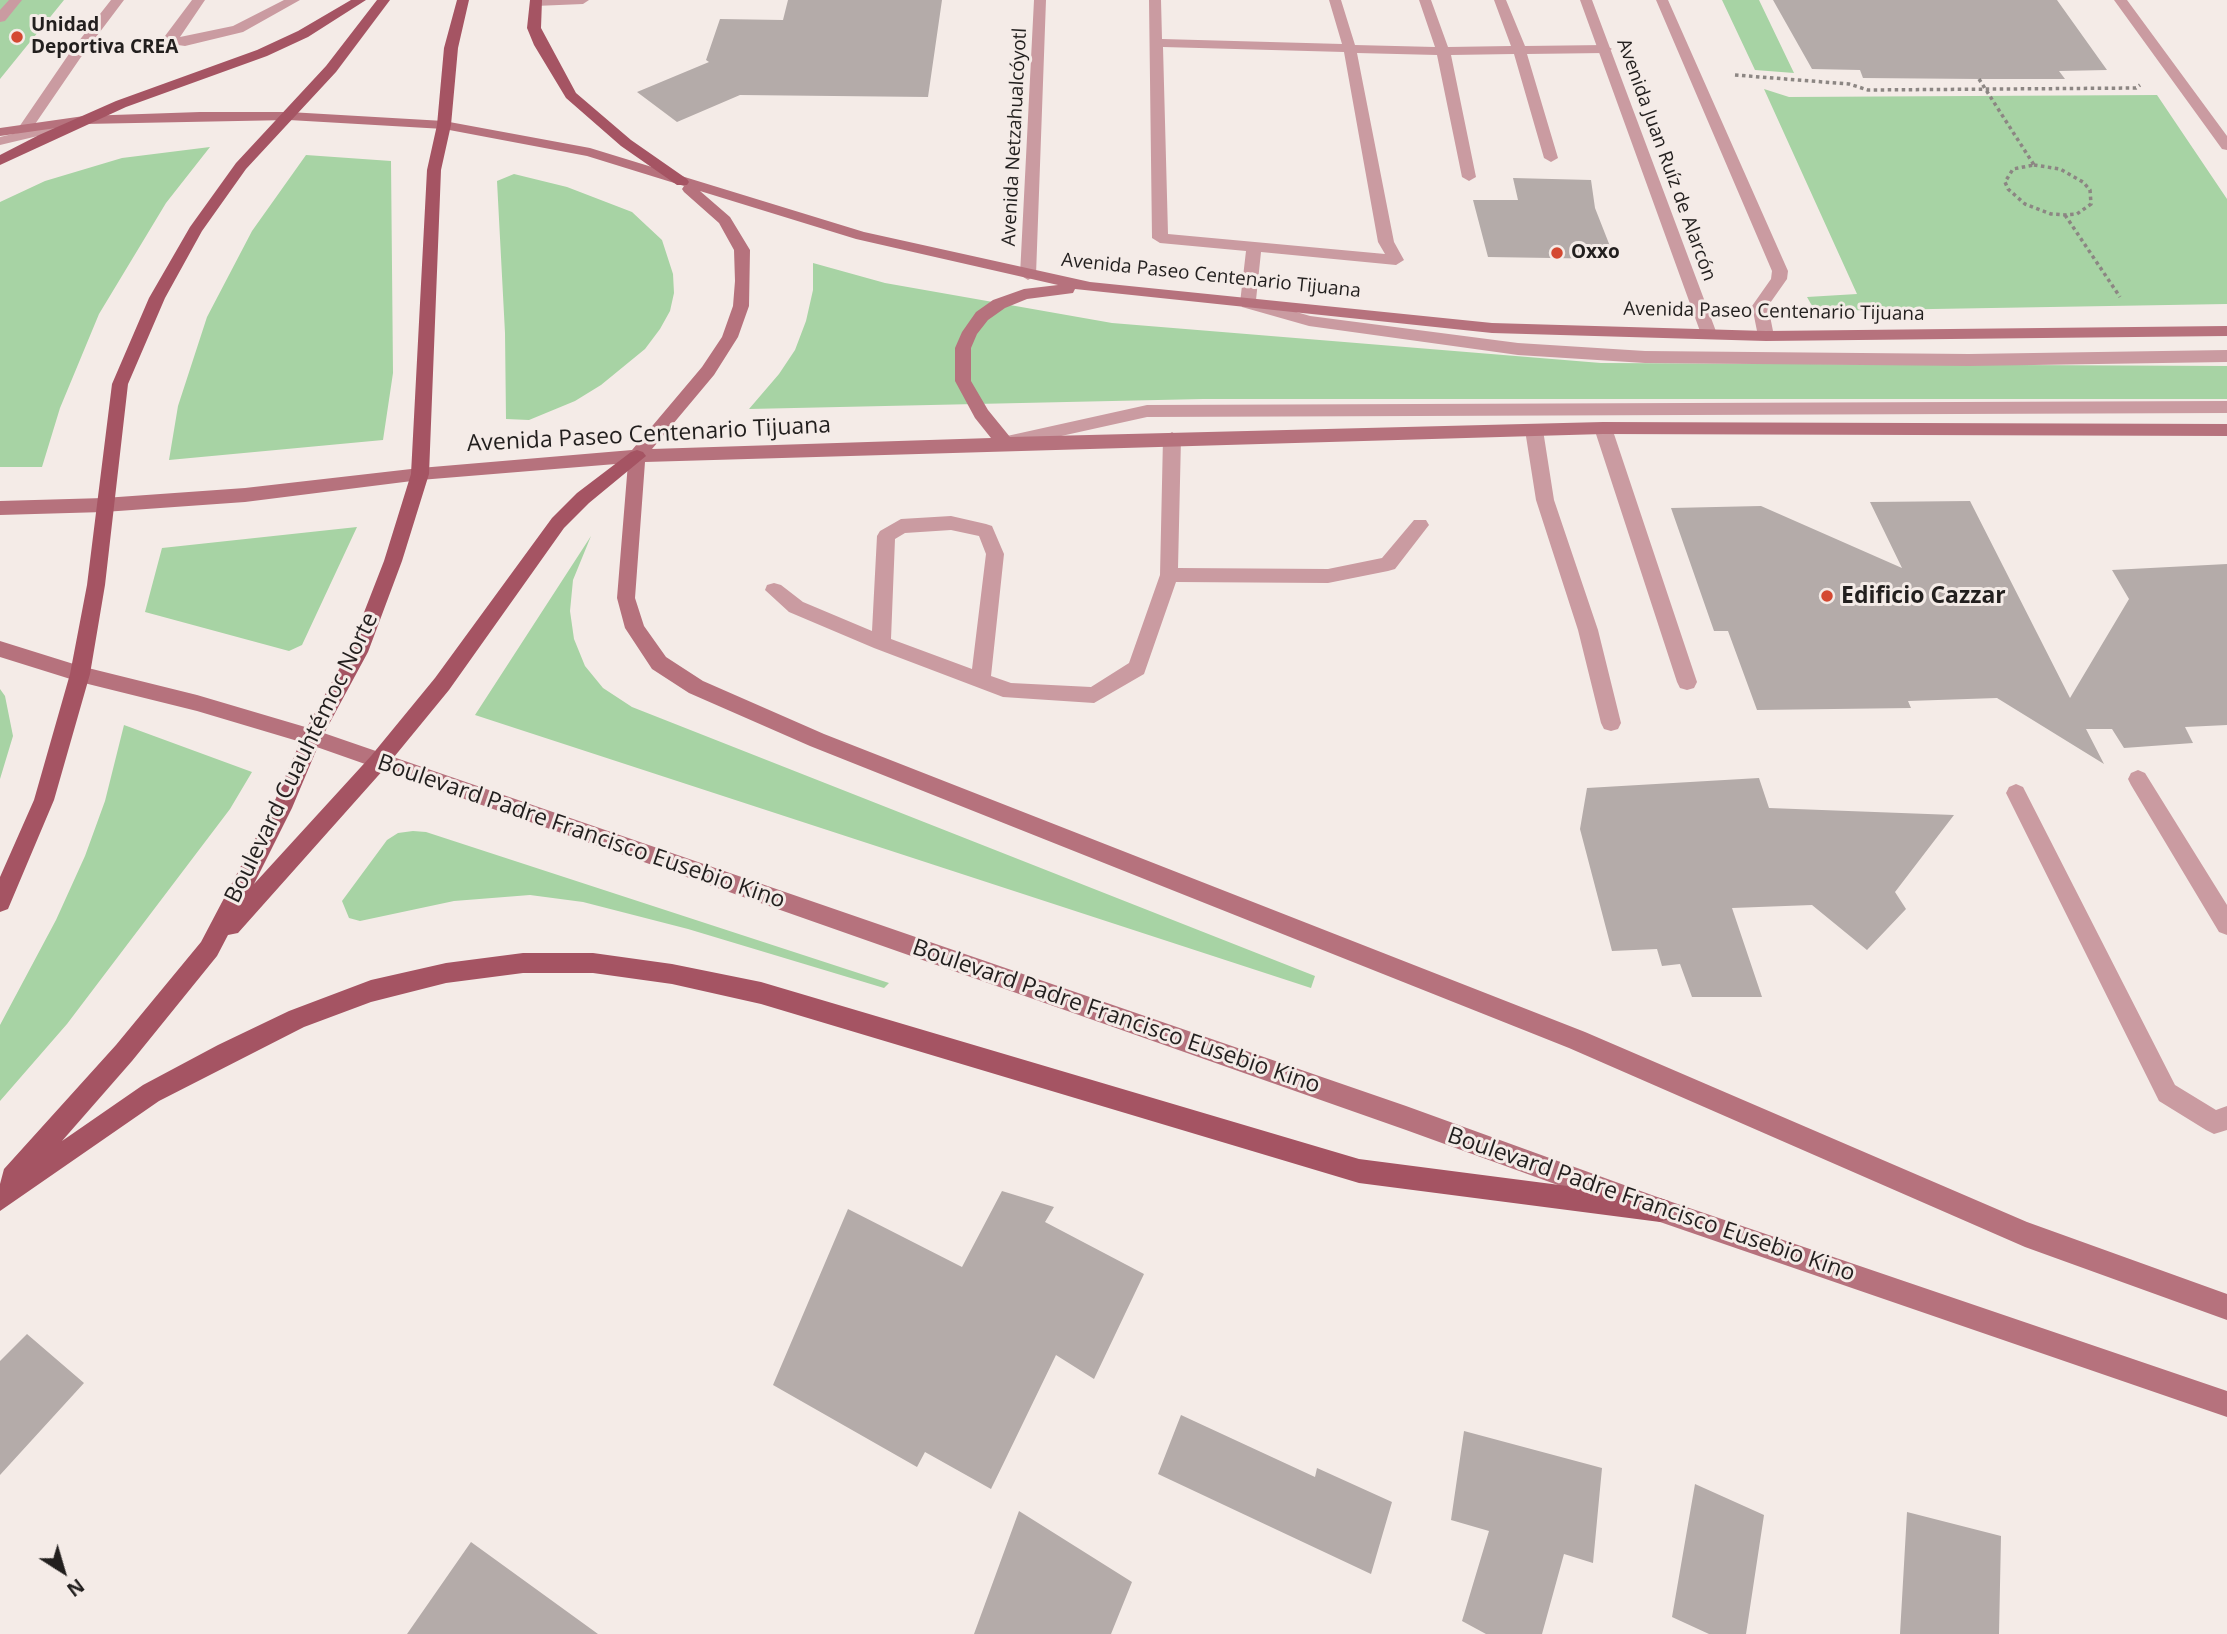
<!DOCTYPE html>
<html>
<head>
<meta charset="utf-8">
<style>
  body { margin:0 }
  #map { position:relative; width:2227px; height:1634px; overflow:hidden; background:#f4ebe7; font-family:"Open Sans",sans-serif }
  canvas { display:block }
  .north { position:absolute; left:28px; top:1536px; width:70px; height:70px; -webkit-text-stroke:5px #f4ebe7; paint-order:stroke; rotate:143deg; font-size:19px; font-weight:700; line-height:28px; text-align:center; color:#221f1e }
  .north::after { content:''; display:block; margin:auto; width:24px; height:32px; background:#221f1e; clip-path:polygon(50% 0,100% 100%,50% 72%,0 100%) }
</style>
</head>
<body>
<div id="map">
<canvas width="2227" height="1634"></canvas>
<div class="north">N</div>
</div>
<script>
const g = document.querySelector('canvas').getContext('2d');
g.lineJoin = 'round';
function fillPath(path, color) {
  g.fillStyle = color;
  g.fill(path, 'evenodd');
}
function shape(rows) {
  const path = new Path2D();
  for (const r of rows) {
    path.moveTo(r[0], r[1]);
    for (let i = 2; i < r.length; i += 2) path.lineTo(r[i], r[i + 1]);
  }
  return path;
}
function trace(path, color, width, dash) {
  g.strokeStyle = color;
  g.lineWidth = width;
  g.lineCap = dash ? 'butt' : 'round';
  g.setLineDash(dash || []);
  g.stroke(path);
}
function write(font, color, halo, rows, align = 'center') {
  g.font = font + ' "Open Sans",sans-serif';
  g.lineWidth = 6;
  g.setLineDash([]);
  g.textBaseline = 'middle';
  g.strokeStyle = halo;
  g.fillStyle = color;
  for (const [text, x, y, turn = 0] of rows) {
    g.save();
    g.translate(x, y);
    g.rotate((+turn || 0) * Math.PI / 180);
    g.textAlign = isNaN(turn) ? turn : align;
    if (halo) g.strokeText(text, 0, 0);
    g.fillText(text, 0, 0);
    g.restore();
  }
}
fillPath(shape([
  [0,0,64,0,0,79],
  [1722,0,1759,0,1794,73,1755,70],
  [1764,89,1789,97,2157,95,2227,199,2227,304,1815,311,1807,297,1857,294],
  [210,147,166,203,99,314,60,408,42,467,0,467,0,202,45,181,122,158],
  [306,155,391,161,393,373,383,440,169,460,178,406,207,317,252,231],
  [514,174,567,187,632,212,662,240,673,274,674,293,670,311,660,329,645,349,601,385,575,401,529,420,506,419,505,333,497,181],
  [813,263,885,283,1112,323,1601,363,2227,366,2227,399,1203,399,749,409,779,374,795,350,806,321,813,290],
  [357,527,302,645,289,651,145,612,162,548],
  [591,536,573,580,570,611,574,639,585,666,603,688,632,707,1315,976,1311,988,475,715],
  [0,689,5,696,13,736,0,779],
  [124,725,252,772,230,809,67,1024,0,1101,0,1025,56,920,85,856,105,801],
  [413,831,426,832,889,983,884,988,688,929,583,902,530,895,454,901,360,921,349,918,342,901,387,840,398,833]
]), '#a7d3a4');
fillPath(shape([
  [788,0,942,0,928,97,740,95,677,122,637,92,709,62,706,60,720,19,783,20],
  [1773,0,2057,0,2107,70,2059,71,2065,79,1979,79,1863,78,1860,70,1812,69],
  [1513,178,1591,180,1595,208,1615,259,1488,257,1473,200,1518,200],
  [1970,501,2070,698,2129,599,2112,570,2227,564,2227,725,2185,727,2193,743,2124,748,2112,729,2086,729,2104,764,1997,698,1908,701,1911,708,1757,710,1728,631,1714,631,1671,508,1761,506,1902,568,1870,502],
  [1759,778,1769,808,1954,815,1895,892,1906,909,1867,950,1812,905,1732,908,1762,997,1692,997,1680,964,1662,966,1657,949,1612,951,1580,829,1587,788],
  [1002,1191,1054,1207,1045,1222,1144,1274,1094,1379,1056,1355,991,1489,925,1452,917,1467,773,1385,848,1209,962,1267],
  [27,1334,84,1383,0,1475,0,1361],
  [1181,1415,1315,1477,1317,1468,1392,1502,1371,1574,1158,1474],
  [1464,1431,1602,1468,1593,1563,1564,1554,1542,1634,1486,1634,1462,1621,1489,1531,1451,1520],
  [1695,1484,1764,1515,1746,1634,1709,1634,1672,1617],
  [1019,1511,1132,1582,1111,1634,974,1634],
  [1907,1512,2001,1536,1999,1634,1900,1634],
  [471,1542,598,1634,407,1634]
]), '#b4aba9');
trace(shape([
  [1735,75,1849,84,1868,90,2136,88,2140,85],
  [1979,79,2034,165],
  [2034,165,2060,169,2083,182,2090,190,2091,204,2077,214,2065,215,2051,214,2025,204,2008,189,2005,182,2013,169,2034,165],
  [2065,215,2120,297]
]), '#8c8683', 3.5, [3.5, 3.5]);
fillPath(shape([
  [9,0,22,0,5,21,0,22,0,10,9,0],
  [192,0,205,0,180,37,233,26,284,0,300,0,243,32,185,46,171,44,165,36,192,0],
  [530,0,589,0,583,4,535,6,530,5,530,0],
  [1149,0,1161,0,1162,39,1342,44,1329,0,1341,0,1355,45,1435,47,1419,0,1431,0,1448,47,1511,46,1494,0,1506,0,1525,46,1605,45,1612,49,1605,53,1527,54,1558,158,1551,162,1544,158,1514,54,1451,55,1476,177,1469,181,1462,177,1437,55,1357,53,1394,242,1404,260,1396,265,1261,252,1256,300,1310,316,1518,343,1645,351,1969,354,2227,350,2227,362,1969,366,1645,363,1518,355,1309,326,1242,307,1240,303,1246,251,1160,243,1152,238,1149,0],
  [1163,47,1344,52,1378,242,1385,254,1168,234,1163,47],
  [1656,0,1668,0,1788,271,1787,279,1768,306,1774,336,1772,340,1760,340,1758,336,1752,306,1771,279,1772,271,1656,0],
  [2114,0,2127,0,2227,136,2227,150,2222,149,2114,0],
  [75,119,82,123,80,126,0,145,0,137,75,119],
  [2227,401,2227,413,1147,417,1007,448,998,442,1007,436,1147,405,2227,401],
  [1603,422,1612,428,1697,682,1694,688,1687,690,1680,688,1677,682,1594,428,1603,422],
  [1534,424,1543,430,1554,500,1598,630,1621,723,1618,729,1611,731,1604,729,1601,723,1578,630,1536,500,1525,430,1534,424],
  [1172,432,1181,438,1178,568,1328,569,1382,558,1414,520,1426,520,1429,525,1395,569,1388,571,1328,583,1176,582,1144,674,1094,703,1003,697,874,648,789,612,765,590,767,585,774,583,781,585,803,602,872,631,877,536,880,531,901,519,951,516,986,524,992,526,1004,554,991,676,1011,683,1091,687,1129,663,1160,575,1163,438,1172,432],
  [951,530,979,536,986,554,972,669,891,639,895,539,905,533,951,530],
  [2138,770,2145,773,2227,905,2227,935,2219,932,2131,785,2128,779,2131,773,2138,770],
  [2016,784,2023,787,2175,1085,2216,1110,2227,1106,2227,1130,2214,1134,2206,1130,2159,1101,2006,793,2009,787,2016,784]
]), '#ca9ba1');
fillPath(shape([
  [111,0,124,0,81,57,31,130,21,130,19,127,71,51,111,0]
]), '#ca9ba1');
fillPath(shape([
  [1034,0,1046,0,1036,275,1028,280,1020,275,1034,0],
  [1580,0,1592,0,1717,334,1715,338,1703,338,1701,334,1580,0]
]), '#ca9ba1');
fillPath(shape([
  [200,112,289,112,444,121,590,148,864,232,1090,282,1492,323,1766,331,2227,326,2227,336,1766,341,1492,333,1075,289,1073,293,1027,299,1005,308,988,320,977,334,971,348,971,381,988,410,1010,437,1603,422,2227,424,2227,436,1603,434,645,462,635,598,644,626,666,657,703,681,824,734,1585,1032,2027,1222,2227,1294,2227,1320,2025,1247,1569,1048,810,746,689,693,652,669,625,628,617,598,628,463,420,480,245,502,104,512,0,515,0,501,104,498,245,488,420,468,632,450,702,367,722,337,733,306,735,281,734,250,719,223,684,192,682,189,684,186,587,156,444,129,289,120,84,124,0,136,0,128,84,116,200,112],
  [700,191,856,239,1058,285,1024,289,993,300,976,312,962,332,955,348,955,381,975,418,991,438,652,449,714,375,738,337,749,306,750,250,730,217,700,191],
  [0,641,80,666,197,695,312,729,1406,1106,1660,1198,2227,1391,2227,1417,1660,1222,1406,1130,311,745,197,711,80,682,0,657,0,641]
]), '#b6727d');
fillPath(shape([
  [351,0,366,0,308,37,267,56,126,107,0,165,0,155,39,135,116,101,257,50,298,31,351,0],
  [377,0,390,0,336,72,246,169,202,231,165,298,128,384,105,585,90,674,54,800,8,909,0,912,0,877,34,800,70,674,87,585,112,384,149,298,190,227,236,163,326,66,377,0],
  [457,0,469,0,458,48,451,125,441,170,429,474,402,561,368,652,321,739,292,808,254,884,371,756,435,678,552,518,577,493,631,452,637,450,643,452,646,456,589,503,564,528,449,690,385,768,238,933,228,935,217,956,132,1061,62,1141,143,1085,218,1045,289,1011,371,980,446,963,523,953,593,953,672,964,761,982,1359,1159,1660,1198,1669,1201,1672,1210,1669,1219,1660,1222,1359,1183,761,1004,672,984,593,973,523,973,446,983,371,1002,304,1027,159,1101,0,1211,0,1184,4,1169,116,1045,201,942,273,805,305,731,349,651,384,561,411,474,427,170,437,125,444,48,457,0],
  [530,0,542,0,541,28,576,93,631,140,687,179,689,182,687,185,677,185,621,146,566,98,534,45,527,28,530,0]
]), '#a55463');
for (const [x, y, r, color] of [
  [17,37,7,"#d44831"],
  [1557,253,7,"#d44831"],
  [1827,596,7,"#d44831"]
]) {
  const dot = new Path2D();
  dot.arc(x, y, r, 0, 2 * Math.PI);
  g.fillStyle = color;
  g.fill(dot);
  trace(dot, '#f4ebe7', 2.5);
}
write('bold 19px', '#221f1e', '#f4ebe7', [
  ["Unidad",31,26],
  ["Deportiva CREA",31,48],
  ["Oxxo",1571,253]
], 'left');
write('19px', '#221f1e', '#f4ebe7', [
  ["Avenida Netzahualcóyotl",1015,137,-87],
  ["Avenida Juan Ruíz de Alarcón",1666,160,70],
  ["Avenida Paseo Centenario Tijuana",1211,276,6],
  ["Avenida Paseo Centenario Tijuana",1774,312,1]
]);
write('23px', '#221f1e', '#f4ebe7', [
  ["Avenida Paseo Centenario Tijuana",649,435,-3],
  ["Boulevard Cuauhtémoc Norte",302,758,-64],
  ["Boulevard Padre Francisco Eusebio Kino",581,832,19],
  ["Boulevard Padre Francisco Eusebio Kino",1116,1017,19],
  ["Boulevard Padre Francisco Eusebio Kino",1651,1205,19]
]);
write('bold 23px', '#221f1e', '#f4ebe7', [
  ["Edificio Cazzar",1841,596]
], 'left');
</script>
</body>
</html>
